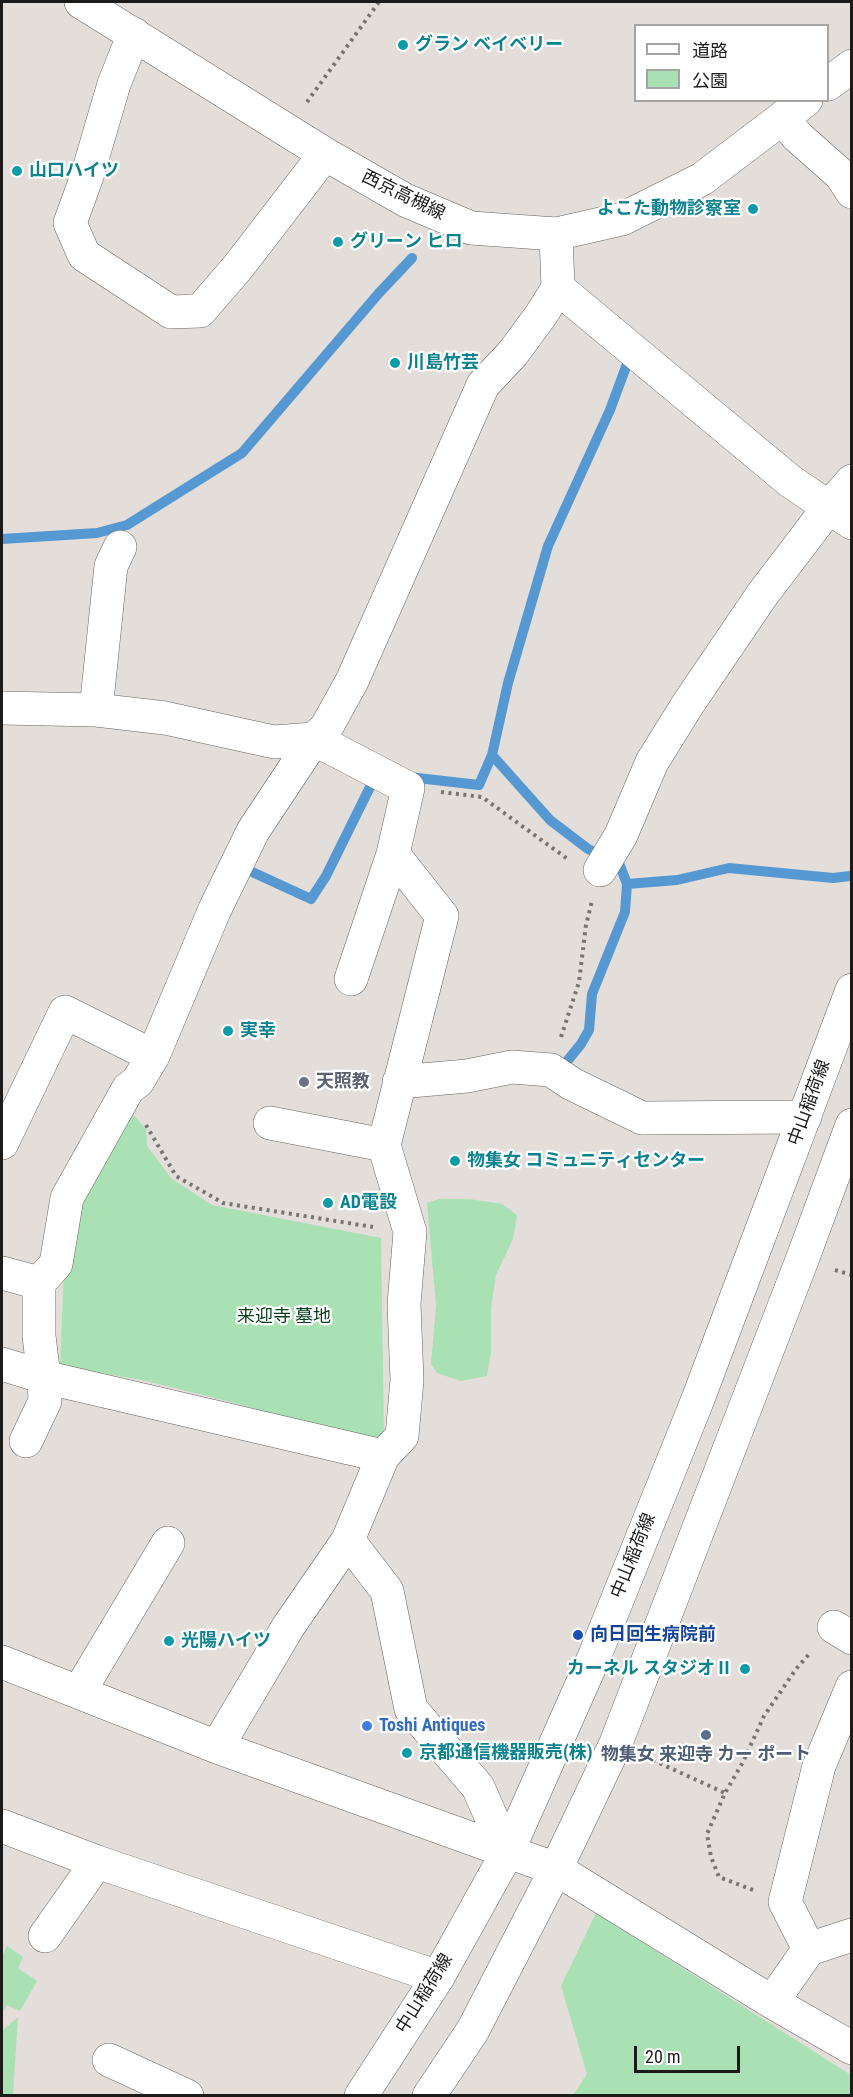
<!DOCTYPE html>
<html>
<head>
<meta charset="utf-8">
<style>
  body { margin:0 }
  #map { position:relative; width:853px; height:2097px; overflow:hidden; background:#e3deda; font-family:"Roboto Condensed","Noto Sans JP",sans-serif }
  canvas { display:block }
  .frame { position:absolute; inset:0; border:3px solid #1d1b1a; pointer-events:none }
  .legend { position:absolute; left:634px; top:24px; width:195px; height:78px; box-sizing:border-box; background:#fff; border:2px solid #a5a4a3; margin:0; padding:8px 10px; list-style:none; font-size:18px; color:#1d1b1a }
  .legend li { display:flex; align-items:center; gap:12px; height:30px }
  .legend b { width:30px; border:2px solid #a5a4a3 }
  .scale { position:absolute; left:634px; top:2046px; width:106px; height:27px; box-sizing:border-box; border:3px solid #1d1b1a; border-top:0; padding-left:8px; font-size:18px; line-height:21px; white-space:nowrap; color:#1d1b1a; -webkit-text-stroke:4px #fff; paint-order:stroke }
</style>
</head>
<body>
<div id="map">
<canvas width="853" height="2097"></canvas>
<div class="frame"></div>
<ul class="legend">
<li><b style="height:8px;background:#fff"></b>道路</li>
<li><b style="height:16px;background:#a9e0b4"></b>公園</li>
</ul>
<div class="scale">20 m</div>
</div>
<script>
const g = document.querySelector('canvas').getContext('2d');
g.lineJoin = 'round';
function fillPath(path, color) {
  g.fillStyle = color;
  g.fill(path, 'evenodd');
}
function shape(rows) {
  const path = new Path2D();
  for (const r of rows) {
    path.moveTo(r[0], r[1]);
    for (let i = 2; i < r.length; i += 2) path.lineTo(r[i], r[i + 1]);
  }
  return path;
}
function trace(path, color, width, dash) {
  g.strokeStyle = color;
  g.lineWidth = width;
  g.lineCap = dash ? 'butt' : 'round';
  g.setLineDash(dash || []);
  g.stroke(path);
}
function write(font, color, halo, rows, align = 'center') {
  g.font = font + ' "Roboto Condensed","Noto Sans JP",sans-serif';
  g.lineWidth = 4.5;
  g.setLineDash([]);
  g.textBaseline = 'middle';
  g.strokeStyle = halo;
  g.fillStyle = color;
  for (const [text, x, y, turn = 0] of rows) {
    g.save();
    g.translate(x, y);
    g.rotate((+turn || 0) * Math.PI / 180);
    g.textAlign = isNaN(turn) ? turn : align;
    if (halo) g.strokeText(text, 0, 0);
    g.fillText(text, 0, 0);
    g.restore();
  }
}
fillPath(shape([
  [124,1105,146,1129,147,1146,172,1179,212,1205,381,1238,384,1435,370,1442,231,1402,142,1380,60,1366,66,1221],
  [439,1199,469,1199,502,1204,517,1215,513,1239,496,1275,491,1308,491,1352,487,1376,461,1381,437,1373,431,1364,436,1305,427,1203],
  [596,1913,851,2075,851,2095,573,2095,587,2074,561,1986],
  [7,1946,23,1957,18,1968,37,1981,20,2011,7,2005,2,2013,2,1957],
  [18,2017,13,2095,2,2095,2,2031]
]), '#a9e0b4');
trace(shape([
  [2,539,97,533,127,525,242,453,379,293,412,258],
  [409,777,479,785,492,755],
  [250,871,311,899,326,876,373,781],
  [627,884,677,880,729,868,833,878,850,876],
  [568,1060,581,1044,589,1030,592,994,625,912,627,884,619,863,588,849,550,820,492,755,508,683,548,546,610,410,627,364]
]), '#5699d2', 10);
const street = shape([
  [134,34,114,84,87,176,70,223,84,255,171,312,200,311,238,267,325,154],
  [783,118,797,136,841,175,852,192],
  [558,288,790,481,852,523],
  [2,708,96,710,165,718,274,742,314,739,408,788,393,854,442,916,384,1145,410,1232,404,1304,407,1380,402,1436,383,1456,348,1540,288,1627,217,1747],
  [96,710,111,566,120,547],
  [600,870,621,835,652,762,688,704,762,595,829,507,852,481],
  [351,979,393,854],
  [399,1082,467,1076,512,1067,551,1070,572,1084,642,1118,805,1117],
  [270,1123,384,1145],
  [2,1143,65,1012,153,1056],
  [2,1273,39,1283,39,1336,44,1377,45,1401,26,1441],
  [39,1283,56,1264,67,1198,128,1089,138,1081,153,1056,215,909,253,831,314,739,326,728,352,681,483,385,513,353,541,315,558,288,556,234],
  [2,1364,44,1377,383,1456],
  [348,1540,387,1591,411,1709,478,1787,507,1853],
  [834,1627,852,1638],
  [2,1662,217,1747,556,1869,772,2002,852,2048],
  [79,1692,168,1543],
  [2,1826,97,1862,438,1977],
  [45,1936,97,1862],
  [809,1949,852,1935],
  [772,2002,809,1949,785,1902,819,1766,852,1687],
  [109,2060,187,2096]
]);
const secondary = shape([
  [361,2096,438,1977,507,1853,595,1655,698,1399,852,990],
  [429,2096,473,2030,556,1869,616,1743,802,1260,852,1125]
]);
const primary = shape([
  [81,2,325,154,405,200,471,228,556,234,622,219,702,179,806,100],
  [828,84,852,66]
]);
trace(street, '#676360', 34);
trace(secondary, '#676360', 34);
trace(primary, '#676360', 34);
trace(shape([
  [307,102,379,2],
  [441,792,482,797,569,860],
  [561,1037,579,982,586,925,592,901],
  [146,1125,176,1176,223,1203,373,1227],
  [835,1270,852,1275],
  [646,1757,725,1793],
  [753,1890,719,1877,711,1857,707,1834,725,1793,743,1762,764,1716,796,1669,811,1652]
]), '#777471', 4, [3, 4.5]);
trace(street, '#fff', 33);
trace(secondary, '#fff', 33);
trace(primary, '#fff', 33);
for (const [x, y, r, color] of [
  [403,45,6,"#0f9aa8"],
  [17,171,6,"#0f9aa8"],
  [753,209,6,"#0f9aa8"],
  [338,242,6,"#0f9aa8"],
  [395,363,6,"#0f9aa8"],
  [228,1031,6,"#0f9aa8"],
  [304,1082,6,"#6b7280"],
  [455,1161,6,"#0f9aa8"],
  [328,1203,6,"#0f9aa8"],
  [578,1635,6,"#1a4fb4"],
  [169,1641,6,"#0f9aa8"],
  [745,1669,6,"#0f9aa8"],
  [367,1726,6,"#3f7fe0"],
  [706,1735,6,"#5c6f8a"],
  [407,1753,6,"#0f9aa8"]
]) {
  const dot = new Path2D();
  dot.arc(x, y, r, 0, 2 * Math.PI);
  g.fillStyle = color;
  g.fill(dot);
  trace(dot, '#fff', 2);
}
write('bold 18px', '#0d838f', '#fff', [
  ["グラン ベイベリー",415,45],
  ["山口ハイツ",29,171],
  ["よこた動物診察室",741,209,"right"],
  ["グリーン ヒロ",350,242],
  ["川島竹芸",407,363],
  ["実幸",240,1031],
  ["物集女 コミュニティセンター",467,1161],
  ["AD電設",340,1203],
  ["光陽ハイツ",181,1641],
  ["カーネル スタジオⅡ",733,1669,"right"],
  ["京都通信機器販売(株)",419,1753]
], 'left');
write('18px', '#1d1b1a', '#fff', [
  ["西京高槻線",403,196,26],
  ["中山稲荷線",810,1103,-70],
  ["中山稲荷線",634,1556,-68],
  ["中山稲荷線",425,1994,-58]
]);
write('bold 18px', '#5b616d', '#fff', [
  ["天照教",316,1082]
], 'left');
write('18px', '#053e1b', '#fff', [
  ["来迎寺 墓地",284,1317]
]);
write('bold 18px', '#164399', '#fff', [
  ["向日回生病院前",590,1635]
], 'left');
write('bold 18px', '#366cbe', '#fff', [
  ["Toshi Antiques",379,1726]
], 'left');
write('bold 18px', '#4e5e75', '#fff', [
  ["物集女 来迎寺 カー ポート",706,1755]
]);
</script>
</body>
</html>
